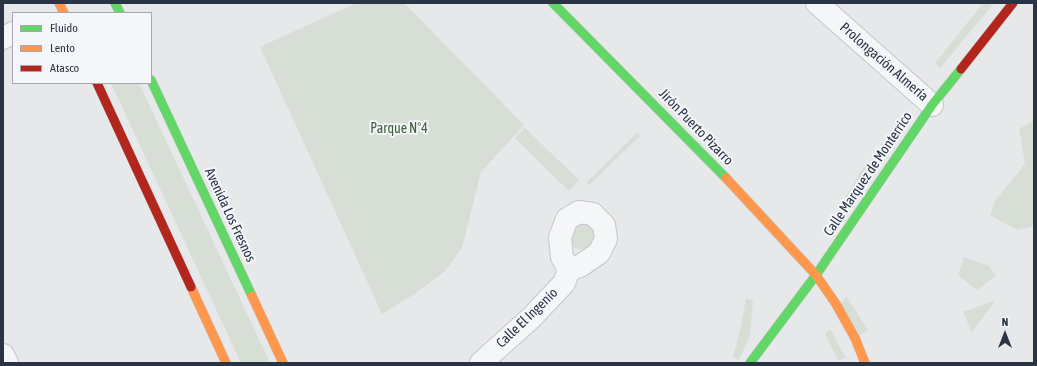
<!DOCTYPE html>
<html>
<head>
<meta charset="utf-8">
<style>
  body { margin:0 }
  #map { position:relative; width:1037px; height:366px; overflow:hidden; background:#e6e8ea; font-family:"Asap Condensed",sans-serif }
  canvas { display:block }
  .frame { position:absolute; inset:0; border:4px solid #2b3445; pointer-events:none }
  .legend { position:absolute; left:12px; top:12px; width:140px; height:72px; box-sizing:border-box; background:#f4f6f9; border:1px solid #a4a8b1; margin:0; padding:5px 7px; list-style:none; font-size:12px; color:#2b3445 }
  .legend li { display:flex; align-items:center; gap:8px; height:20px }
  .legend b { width:20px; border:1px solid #a4a8b1 }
  .north { position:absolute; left:985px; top:314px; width:40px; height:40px; -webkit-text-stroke:3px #f4f6f9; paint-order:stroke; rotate:0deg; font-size:11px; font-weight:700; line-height:16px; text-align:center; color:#2b3445 }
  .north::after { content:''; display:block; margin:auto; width:14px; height:18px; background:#2b3445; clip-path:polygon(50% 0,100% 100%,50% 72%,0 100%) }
</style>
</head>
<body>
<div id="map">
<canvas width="1037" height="366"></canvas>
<div class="frame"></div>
<ul class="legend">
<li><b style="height:5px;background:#63d668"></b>Fluido</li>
<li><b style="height:5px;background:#ff974d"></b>Lento</li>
<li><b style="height:5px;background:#b3261e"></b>Atasco</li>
</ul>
<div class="north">N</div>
</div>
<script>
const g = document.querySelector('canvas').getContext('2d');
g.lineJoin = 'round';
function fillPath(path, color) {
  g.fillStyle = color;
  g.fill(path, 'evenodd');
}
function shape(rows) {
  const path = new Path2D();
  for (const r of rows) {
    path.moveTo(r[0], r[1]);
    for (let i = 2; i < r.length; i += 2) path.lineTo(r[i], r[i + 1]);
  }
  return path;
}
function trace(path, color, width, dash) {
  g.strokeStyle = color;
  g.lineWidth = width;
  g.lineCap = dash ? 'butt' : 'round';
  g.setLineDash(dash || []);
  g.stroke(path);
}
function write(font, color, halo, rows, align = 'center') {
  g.font = font + ' "Asap Condensed",sans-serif';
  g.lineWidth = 4;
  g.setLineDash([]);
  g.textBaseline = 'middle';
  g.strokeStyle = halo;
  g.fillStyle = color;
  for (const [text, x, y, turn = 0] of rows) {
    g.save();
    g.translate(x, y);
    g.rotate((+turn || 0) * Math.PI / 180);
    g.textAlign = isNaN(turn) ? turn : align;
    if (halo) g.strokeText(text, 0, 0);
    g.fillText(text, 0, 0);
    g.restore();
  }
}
fillPath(shape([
  [356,3,404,3,524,125,481,172,462,248,445,271,416,293,382,314,260,47],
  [983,3,994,3,940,68,935,63],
  [111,83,139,83,270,363,241,363],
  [1034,120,1034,226,1017,230,990,215,995,201,1025,164,1019,129],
  [525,128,579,180,569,191,515,138],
  [637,133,640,136,589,185,587,182],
  [865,165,874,174,854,201,845,198],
  [580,221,593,225,597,237,589,248,580,249,575,248,571,244,569,230],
  [964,257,989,266,996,276,977,290,958,275],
  [846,296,868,330,860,335,841,305],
  [746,299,753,300,750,335,739,360,733,357,739,334],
  [996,300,972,332,963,312],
  [830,329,846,358,838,360,825,334]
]), '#d6ded6');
const street = shape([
  [817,3,932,105],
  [3,38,13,33],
  [3,355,7,363],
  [481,363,532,317,564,283,569,270,562,257,560,237,567,219,579,212,593,214,604,225,606,239,599,253,580,266,569,270]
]);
const fast = shape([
  [115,3,120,13],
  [553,3,726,178],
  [151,80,252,296],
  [750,363,816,275,932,105,961,69]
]);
const slow = shape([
  [59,3,64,13],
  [726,178,816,275,836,304,855,338,865,363],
  [191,287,226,363],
  [252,296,283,363]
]);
const jam = shape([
  [961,69,1013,3],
  [97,83,191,287]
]);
trace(street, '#c4c6c8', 24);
trace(fast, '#c4c6c8', 10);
trace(slow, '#c4c6c8', 10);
trace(jam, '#c4c6c8', 10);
trace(street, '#f5f6f7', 22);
trace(fast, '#63d668', 9);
trace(slow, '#ff974d', 9);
trace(jam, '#b3261e', 9);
write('14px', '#2b3445', '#f4f6f9', [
  ["Prolongación Almería",884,62,41],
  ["Jirón Puerto Pizarro",696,127,46],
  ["Calle Marquez de Monterrico",868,174,-56],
  ["Avenida Los Fresnos",230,215,65],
  ["Calle El Ingenio",527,318,-44]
]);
write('14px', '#3f6138', '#f4f6f9', [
  ["Parque N°4",399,129]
]);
</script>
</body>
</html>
